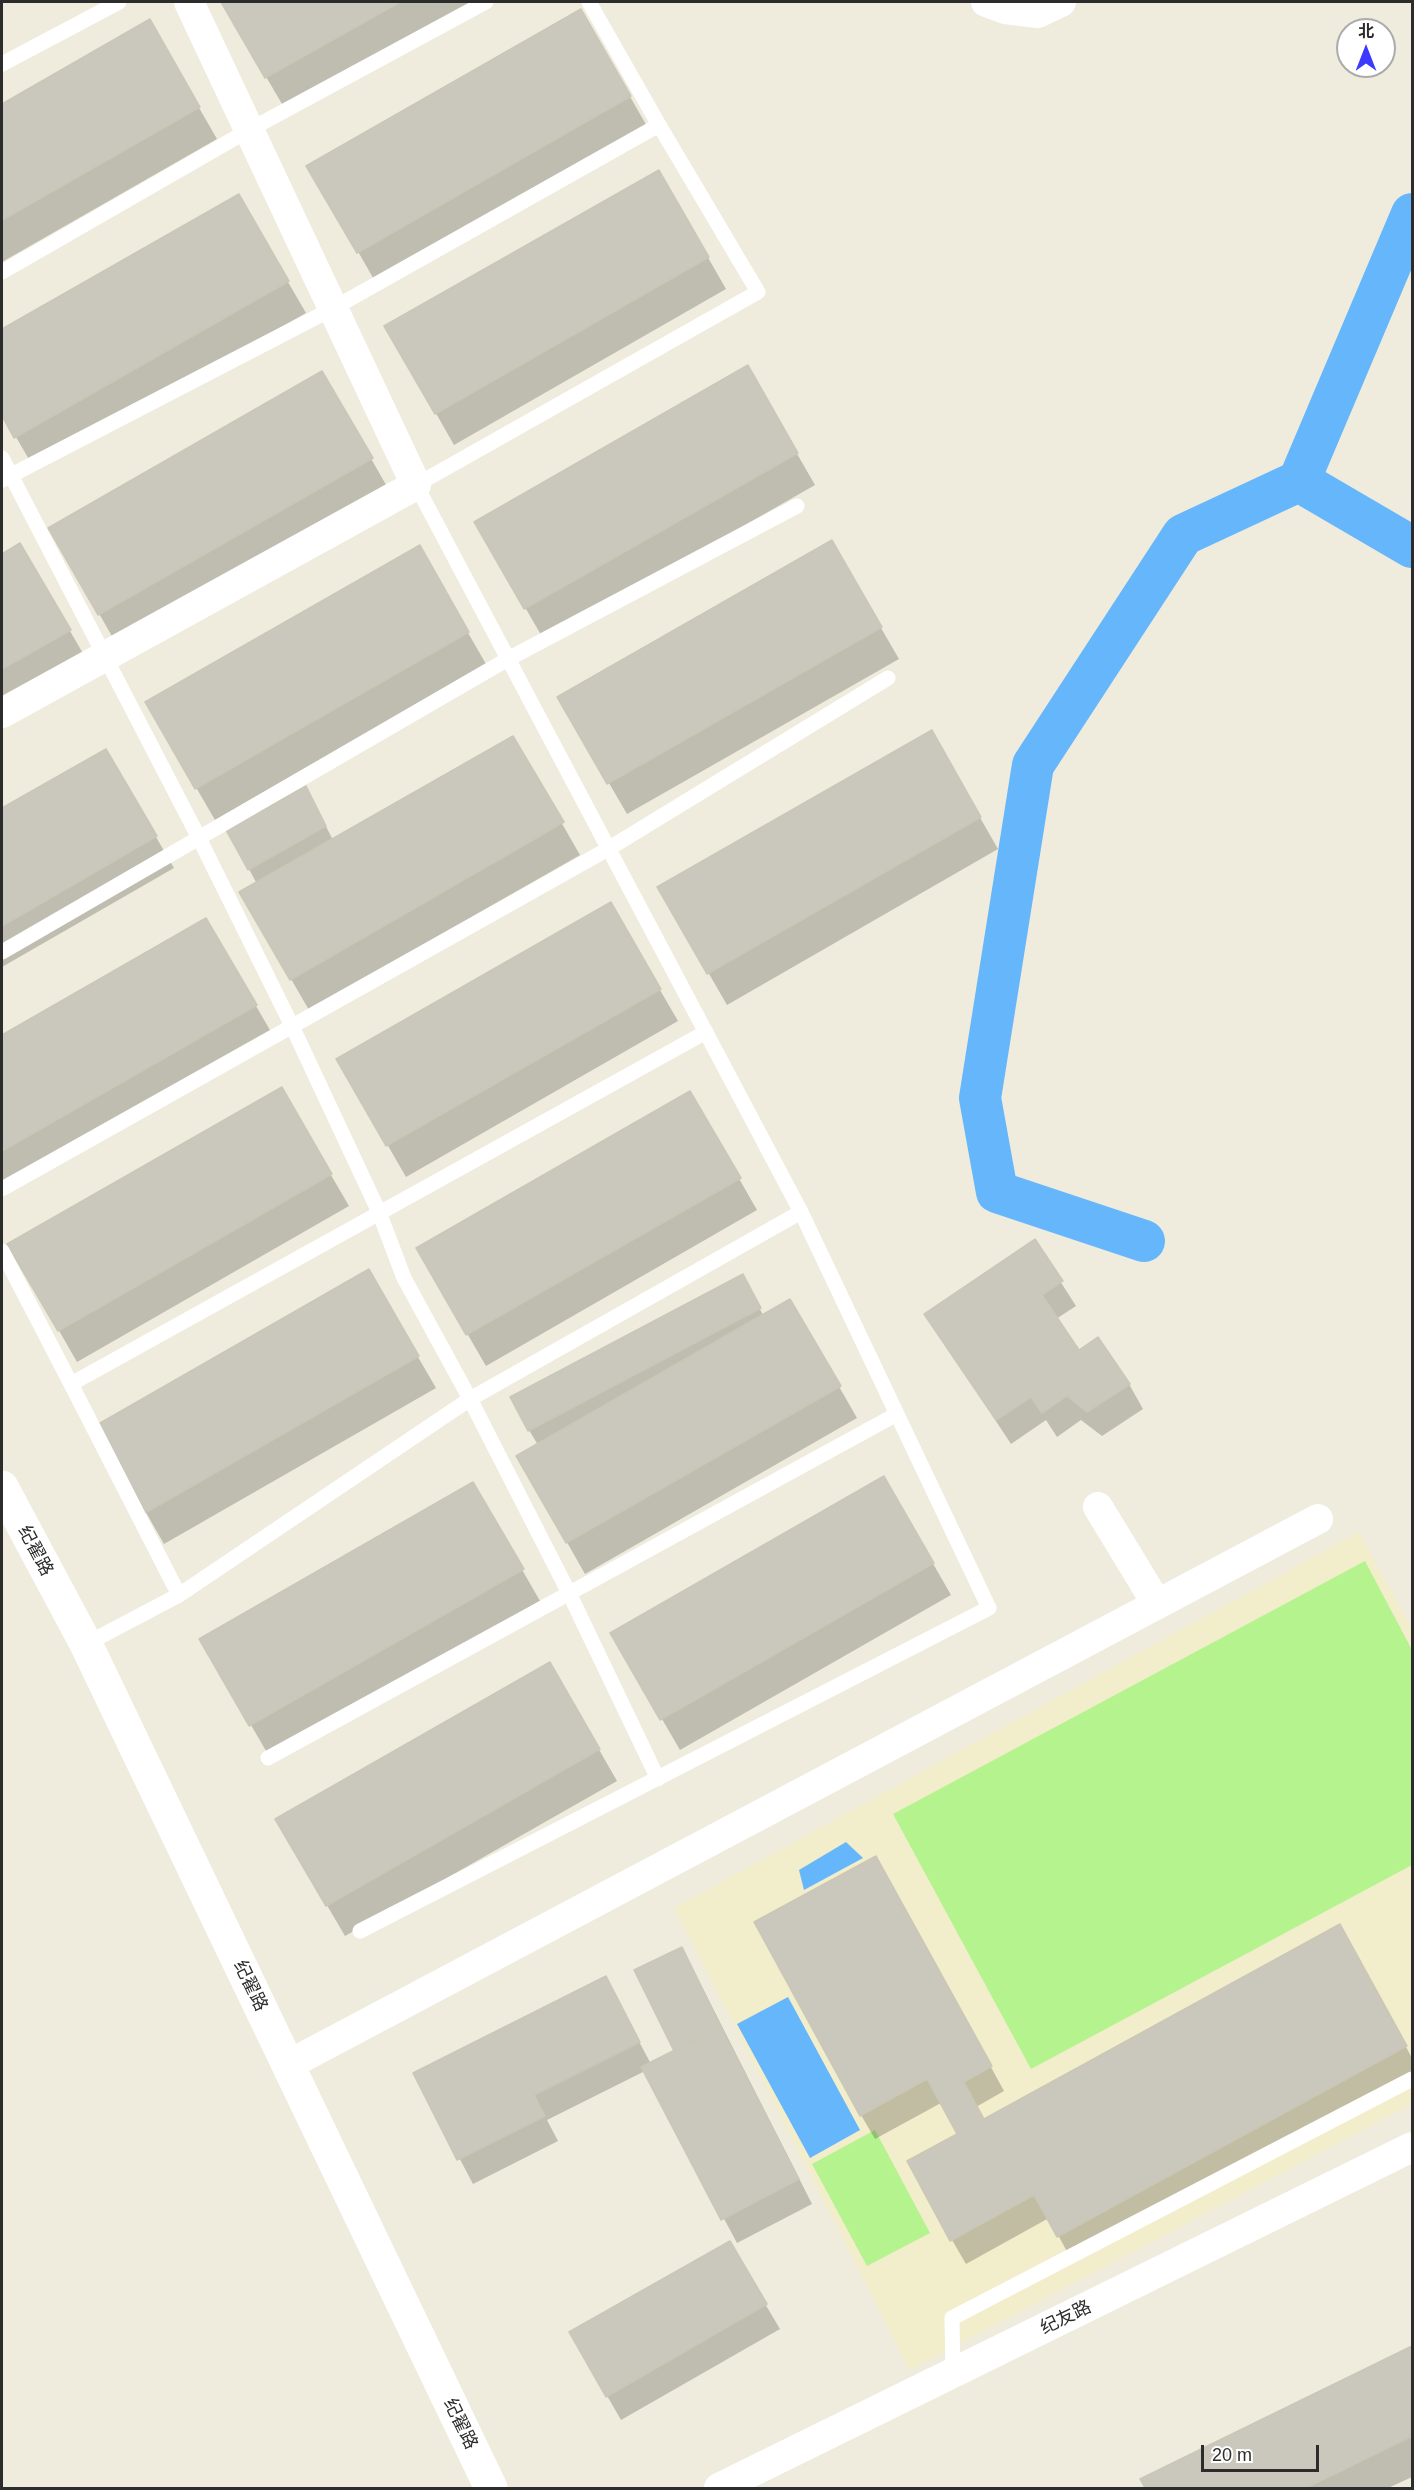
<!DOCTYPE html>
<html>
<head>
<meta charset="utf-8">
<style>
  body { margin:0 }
  #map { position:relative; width:1414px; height:2490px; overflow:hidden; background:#efebdd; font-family:Helvetica,"Noto Sans SC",sans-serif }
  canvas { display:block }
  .frame { position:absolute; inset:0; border:3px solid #2c2c2c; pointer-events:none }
  .north { position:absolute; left:1336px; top:18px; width:60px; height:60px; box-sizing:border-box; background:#fff; border:2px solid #ababab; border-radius:50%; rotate:0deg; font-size:16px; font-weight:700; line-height:24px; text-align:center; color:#2c2c2c }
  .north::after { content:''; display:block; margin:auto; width:21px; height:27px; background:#3c3aff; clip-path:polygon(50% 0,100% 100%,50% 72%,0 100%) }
  .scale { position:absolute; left:1201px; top:2445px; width:118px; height:27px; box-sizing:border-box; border:3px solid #2c2c2c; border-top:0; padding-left:8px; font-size:18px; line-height:21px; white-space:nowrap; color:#2c2c2c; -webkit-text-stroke:4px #fff; paint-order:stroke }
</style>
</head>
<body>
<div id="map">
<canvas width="1414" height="2490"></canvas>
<div class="frame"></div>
<div class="north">北</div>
<div class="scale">20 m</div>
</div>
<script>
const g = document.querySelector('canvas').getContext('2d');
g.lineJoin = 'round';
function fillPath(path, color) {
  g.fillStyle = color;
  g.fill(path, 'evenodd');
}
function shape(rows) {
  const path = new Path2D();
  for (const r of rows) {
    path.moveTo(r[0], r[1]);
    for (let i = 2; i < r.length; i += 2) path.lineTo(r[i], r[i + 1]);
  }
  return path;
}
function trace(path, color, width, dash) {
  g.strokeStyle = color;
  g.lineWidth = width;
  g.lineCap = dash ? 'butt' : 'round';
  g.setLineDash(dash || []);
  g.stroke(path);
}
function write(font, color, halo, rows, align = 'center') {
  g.font = font + ' Helvetica,"Noto Sans SC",sans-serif';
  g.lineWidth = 4.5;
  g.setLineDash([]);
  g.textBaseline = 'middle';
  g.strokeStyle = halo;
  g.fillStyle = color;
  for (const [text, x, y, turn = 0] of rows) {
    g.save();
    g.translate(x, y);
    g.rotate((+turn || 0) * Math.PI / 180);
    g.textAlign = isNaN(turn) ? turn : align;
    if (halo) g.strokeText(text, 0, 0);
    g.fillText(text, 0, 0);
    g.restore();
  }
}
fillPath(shape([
  [1359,1532,1412,1629,1412,2104,910,2370,674,1908]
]), '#f2edcb');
fillPath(shape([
  [1365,1561,1412,1650,1412,1865,1031,2069,893,1814],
  [875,2130,930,2233,867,2266,812,2164]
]), '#b5f38f');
fillPath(shape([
  [846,1842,863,1858,804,1890,799,1870],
  [788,1997,860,2130,810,2158,737,2024]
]), '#66b6fb');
fillPath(shape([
  [222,2,473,2,285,109],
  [581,11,648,128,376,283,309,166],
  [149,21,217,139,2,262,2,106],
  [659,172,726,289,454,445,387,327],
  [238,196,306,313,34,468,2,413,2,331],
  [747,367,815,485,544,640,476,523],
  [322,373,389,490,117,645,50,528],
  [831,542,899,659,627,814,559,697],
  [20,545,88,662,2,711,2,555],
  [419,548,486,664,215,820,147,703],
  [931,732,998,849,727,1005,659,887],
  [513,738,580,855,309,1010,241,893,257,884,228,830,306,788,333,840],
  [106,751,174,868,2,967,2,810],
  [610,904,678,1021,406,1177,338,1059],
  [206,920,274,1037,2,1192,2,1037],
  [281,1089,349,1206,77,1362,10,1245],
  [690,1093,757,1210,486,1366,418,1249],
  [1035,1242,1076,1306,1056,1319,1079,1352,1129,1384,1143,1409,1102,1436,1081,1420,1057,1437,1046,1420,1011,1444,926,1315],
  [368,1271,436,1388,164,1544,97,1427],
  [754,1298,763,1315,790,1301,857,1418,585,1574,518,1456,538,1445,529,1430],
  [884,1478,951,1595,680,1750,612,1633],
  [473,1484,540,1601,269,1756,201,1639],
  [550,1664,617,1781,345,1936,277,1820],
  [890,1882,1004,2091,976,2107,984,2121,1353,1950,1412,2058,1412,2075,1072,2261,1049,2218,966,2264,952,2240,959,2135,941,2103,875,2139,861,2115],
  [691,1965,812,2204,737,2243,645,2071,547,2120,558,2141,473,2184,415,2074,605,1978,651,2064,676,2051],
  [729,2243,780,2329,621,2420,571,2333],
  [1412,2348,1412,2477,1388,2488,1146,2488,1142,2480]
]), '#0003');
trace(shape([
  [1412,214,1299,481,1412,547],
  [1144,1241,997,1192,980,1098,1033,765,1183,535,1299,481]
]), '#66b6fb', 42);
const building = shape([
  [221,2,400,2,265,78,221,2],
  [581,9,631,96,357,253,306,166,581,9],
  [150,19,200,107,2,220,2,104,150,19],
  [659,170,709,257,435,414,384,326,659,170],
  [239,194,289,281,14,438,2,416,2,329,239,194],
  [748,365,798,453,524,609,474,522,748,365],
  [322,371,373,458,98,615,48,528,322,371],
  [832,540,882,627,607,784,557,697,832,540],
  [20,543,71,630,2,669,2,554,20,543],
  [420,545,469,632,195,789,145,702,420,545],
  [932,730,981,817,707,974,657,887,932,730],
  [513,736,564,822,290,980,239,892,513,736],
  [106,749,157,836,2,926,2,808,106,749],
  [306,786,326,826,248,870,226,830,306,786],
  [611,902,661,989,386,1146,336,1059,611,902],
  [206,918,257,1005,2,1151,2,1035,206,918],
  [282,1087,332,1174,58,1331,7,1244,282,1087],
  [690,1091,741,1178,466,1335,416,1248,690,1091],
  [1035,1239,1063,1281,1042,1295,1079,1350,1098,1337,1130,1384,1087,1412,1067,1396,1042,1413,1031,1397,996,1420,924,1314,1035,1239],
  [369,1269,419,1356,145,1513,95,1426,369,1269],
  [743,1274,761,1308,528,1431,510,1397,743,1274],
  [790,1299,841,1386,566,1543,516,1456,790,1299],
  [884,1476,934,1563,660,1720,610,1633,884,1476],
  [473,1482,524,1569,249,1726,199,1639,473,1482],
  [550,1662,600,1749,326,1906,275,1819,550,1662],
  [876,1856,992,2066,964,2082,984,2119,1340,1924,1407,2046,1057,2237,1034,2195,950,2241,907,2161,957,2134,927,2079,860,2116,754,1922,876,1856],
  [682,1947,721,2027,674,2051,634,1970,682,1947],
  [606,1976,640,2042,534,2095,545,2116,457,2160,413,2073,606,1976],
  [721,2027,799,2179,721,2220,641,2067,721,2027],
  [730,2241,767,2304,606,2397,569,2332,730,2241],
  [1412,2346,1412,2436,1306,2488,1145,2488,1140,2479,1412,2346]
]);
fillPath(building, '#cac7bc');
trace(building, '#cbc7b6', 1.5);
trace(shape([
  [589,2,659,125],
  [2,64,119,2],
  [2,272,249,130,486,2],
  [2,458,199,838,292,1026,379,1212,404,1278,470,1399,569,1593,658,1779],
  [2,480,332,309,659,125,758,292,416,485,801,1212],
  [2,952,508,659,797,506],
  [2,1189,608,849,888,678],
  [2,1251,71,1384],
  [179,1595,71,1384,706,1032],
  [86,1644,179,1595,470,1399,801,1212,989,1608,360,1931],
  [268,1758,897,1414],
  [953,2373,952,2318,1412,2079]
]), '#fff', 15);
trace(shape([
  [986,2,1005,9,1038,13,1061,2],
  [2,713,416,485,189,2],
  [1098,1507,1157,1604],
  [288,2065,1318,1519],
  [719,2488,1412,2147]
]), '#fff', 30);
trace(shape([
  [2,1487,86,1644,491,2488]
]), '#fff', 33);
write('18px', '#2c2c2c', '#fff', [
  ["纪翟路",35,1551,62],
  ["纪翟路",250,1986,64],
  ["纪友路",1066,2318,-26],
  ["纪翟路",460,2424,64]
]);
</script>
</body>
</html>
